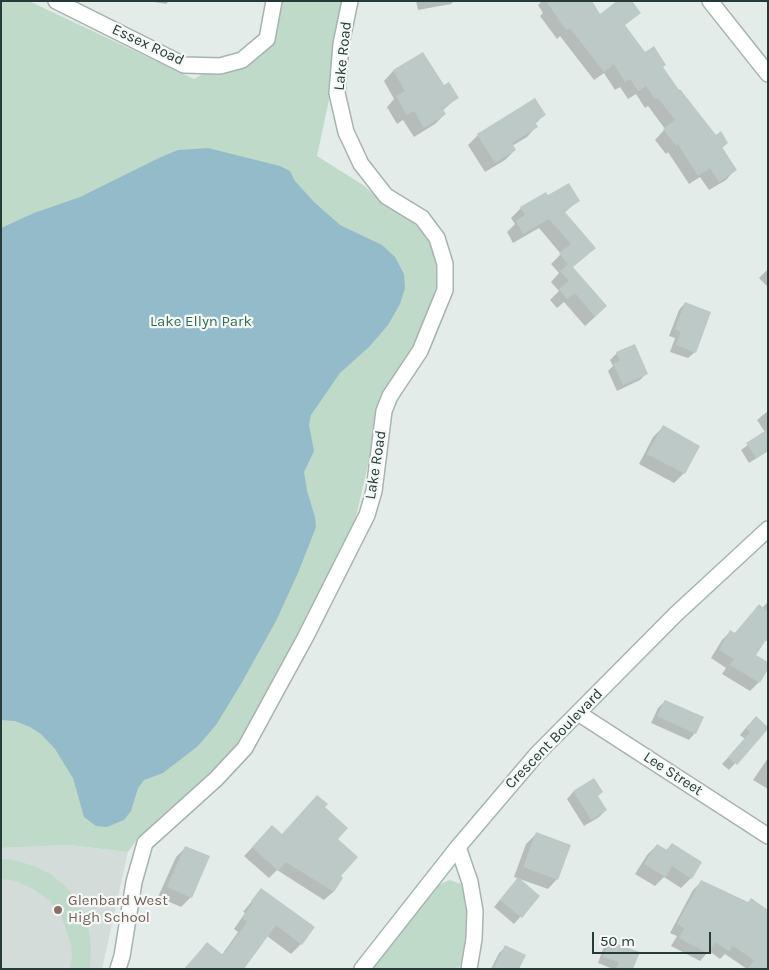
<!DOCTYPE html>
<html>
<head>
<meta charset="utf-8">
<style>
  body { margin:0 }
  #map { position:relative; width:769px; height:970px; overflow:hidden; background:#e4ece9; font-family:Karla,sans-serif }
  canvas { display:block }
  .frame { position:absolute; inset:0; border:2px solid #263b38; pointer-events:none }
  .scale { position:absolute; left:592px; top:932px; width:119px; height:22px; box-sizing:border-box; border:2px solid #263b38; border-top:0; padding-left:6px; font-size:15px; line-height:18px; white-space:nowrap; color:#263b38; -webkit-text-stroke:4px #f4f9f7; paint-order:stroke }
</style>
</head>
<body>
<div id="map">
<canvas width="769" height="970"></canvas>
<div class="frame"></div>
<div class="scale">50 m</div>
</div>
<script>
const g = document.querySelector('canvas').getContext('2d');
g.lineJoin = 'round';
function fillPath(path, color) {
  g.fillStyle = color;
  g.fill(path, 'evenodd');
}
function shape(rows) {
  const path = new Path2D();
  for (const r of rows) {
    path.moveTo(r[0], r[1]);
    for (let i = 2; i < r.length; i += 2) path.lineTo(r[i], r[i + 1]);
  }
  return path;
}
function trace(path, color, width, dash) {
  g.strokeStyle = color;
  g.lineWidth = width;
  g.lineCap = dash ? 'butt' : 'round';
  g.setLineDash(dash || []);
  g.stroke(path);
}
function write(font, color, halo, rows, align = 'center') {
  g.font = font + ' Karla,sans-serif';
  g.lineWidth = 4.5;
  g.setLineDash([]);
  g.textBaseline = 'middle';
  g.strokeStyle = halo;
  g.fillStyle = color;
  for (const [text, x, y, turn = 0] of rows) {
    g.save();
    g.translate(x, y);
    g.rotate((+turn || 0) * Math.PI / 180);
    g.textAlign = isNaN(turn) ? turn : align;
    if (halo) g.strokeText(text, 0, 0);
    g.fillText(text, 0, 0);
    g.restore();
  }
}
fillPath(shape([
  [69,845,128,852,102,969,1,969,1,848]
]), '#d3dcd9');
fillPath(shape([
  [1,1,29,1,194,79,234,56,262,33,268,1,350,1,317,156,363,185,390,208,414,223,428,239,435,259,438,279,429,311,385,402,374,439,353,530,269,692,238,745,180,802,139,837,128,852,69,845,1,848],
  [1,859,14,860,34,866,52,875,68,889,84,913,89,931,91,949,90,969,70,969,72,955,71,944,61,915,49,900,33,889,16,881,1,879],
  [450,880,461,884,464,891,467,915,467,943,462,962,458,969,373,969,438,885]
]), '#c0daca');
fillPath(shape([
  [208,148,280,166,290,171,295,181,314,202,340,225,382,245,395,257,404,274,405,288,400,304,388,325,369,347,340,373,311,415,309,425,314,451,304,472,307,491,315,517,316,527,298,573,276,621,241,684,216,725,198,746,163,773,144,780,138,788,131,811,124,820,107,827,96,826,84,817,73,778,55,749,41,734,30,727,15,721,1,720,1,228,34,213,80,197,161,157,178,150]
]), '#93bbca');
fillPath(shape([
  [149,1,169,1,166,4],
  [416,1,454,1,451,4,418,10],
  [542,1,590,1,600,15,639,13,624,26,644,53,662,67,678,92,715,136,727,143,721,149,735,170,726,180,709,190,700,177,689,184,668,152,666,154,655,140,665,129,648,106,645,108,636,94,628,99,620,87,615,90,604,73,594,80,560,36,557,39,540,16,543,13,538,5],
  [423,54,443,87,457,98,443,110,445,114,435,124,414,137,403,120,397,124,387,107,394,99,384,81,393,71],
  [544,115,535,124,536,127,527,137,512,146,515,150,505,160,485,172,468,145,478,135],
  [547,197,578,201,564,213,594,247,572,267,596,316,585,326,564,302,557,308,550,300,559,291,551,282,559,273,551,264,561,254,539,228,513,243,507,232,515,224,511,218,521,208],
  [768,269,768,287,759,278],
  [685,303,695,352,688,358,670,352,675,338,669,336,679,310],
  [617,353,647,373,640,380,617,391,608,371,613,366,610,360],
  [768,411,768,451,749,463,741,450,765,432,757,420],
  [663,427,684,473,674,483,639,464,653,437],
  [768,602,768,642,765,640,755,656,759,682,750,691,722,674,726,668,711,658,722,640,730,632,734,634,759,606,762,608],
  [665,701,695,733,689,740,651,723,658,708],
  [749,724,767,728,729,770,722,764,745,739,740,735],
  [768,758,768,789,753,780],
  [594,780,597,797,606,810,599,817,584,826,567,799,573,792],
  [324,807,339,876,341,878,333,892,324,900,277,870,269,878,244,856,264,835,281,835],
  [536,834,557,879,548,889,514,877,526,844],
  [672,844,691,878,681,888,664,877,655,886,635,874,647,855,657,845,666,850],
  [186,847,191,897,181,907,158,897,176,857],
  [701,882,768,969,747,969,725,954,720,959,709,951,700,961,671,946,677,936,670,933,693,890],
  [512,885,539,896,514,924,494,907],
  [262,889,301,944,291,954,267,936,240,969,184,969,207,943,221,956,238,932,234,929,245,913,243,912],
  [610,942,632,969,613,969,598,963,603,949],
  [506,947,518,969,491,969,499,953]
]), '#0003');
fillPath(shape([
  [546,1,592,1,600,14,617,1,632,1,641,13,625,25,645,52,654,46,666,65,663,67,679,90,680,89,716,135,721,131,728,143,722,147,737,170,719,182,710,168,698,176,678,144,676,146,663,129,675,120,658,98,655,99,646,86,638,91,630,79,625,82,614,64,604,72,570,28,566,30],
  [423,52,444,85,449,82,459,98,442,108,446,114,424,128,414,111,407,115,396,96,405,91,393,70],
  [535,98,546,115,535,122,538,127,512,143,516,150,495,163,477,134],
  [569,183,580,201,564,211,596,248,573,267,607,306,595,317,575,293,567,299,559,289,569,281,560,271,568,264,559,253,571,244,549,219,523,234,516,221,525,215,520,207,546,192,548,195],
  [685,302,711,312,696,353,676,345,681,332,675,329],
  [635,344,648,374,623,385,613,364,620,361,616,352],
  [663,425,700,446,685,474,647,454],
  [768,429,768,450,756,458,746,443],
  [759,604,768,612,768,637,756,655,768,662,768,669,760,683,730,665,734,659,719,650,730,630,735,633],
  [665,700,704,717,696,734,657,716],
  [756,716,768,727,768,729,737,765,728,757,750,732,746,728],
  [594,778,603,792,598,796,607,810,591,820,573,791],
  [317,795,328,804,325,807,348,828,338,839,358,857,341,876,343,878,334,892,286,862,278,871,252,847,272,825,282,834],
  [536,832,571,845,558,880,523,867],
  [672,843,702,862,692,879,672,866,666,877,644,864,657,844,667,850],
  [185,846,210,856,192,898,167,887],
  [518,877,540,896,522,918,500,900],
  [701,880,748,902,751,898,768,910,768,969,748,969,754,960,733,946,729,951,715,942,709,954,679,938,684,928,677,924],
  [261,888,315,927,302,945,276,925,244,969,185,969,207,942,223,955,247,922,242,918,253,903,251,901],
  [609,941,640,952,633,969,616,969,619,962,603,957],
  [505,945,526,955,519,969,493,969]
]), '#bdc9c6');
const street = shape([
  [56,1,184,65,220,66,242,60,267,39,274,1],
  [710,1,768,74],
  [578,713,768,836],
  [458,847,470,882,475,911,474,939,469,969],
  [118,969,122,956,134,882,145,843,216,779,245,748,305,638,367,515,374,491,384,411,390,396,420,351,445,290,445,264,437,238,422,218,386,196,361,164,346,132,337,93,341,44,350,1]
]);
const secondary = shape([
  [362,969,458,847,537,754,676,614,768,529]
]);
trace(street, '#a7b3b0', 18);
trace(secondary, '#a4b6b2', 18);
trace(street, '#fff', 15);
trace(secondary, '#fff', 15);
for (const [x, y, r, color] of [
  [58,910,5,"#8d6e63"]
]) {
  const dot = new Path2D();
  dot.arc(x, y, r, 0, 2 * Math.PI);
  g.fillStyle = color;
  g.fill(dot);
  trace(dot, '#f4f9f7', 2);
}
write('15px', '#263b38', '#f4f9f7', [
  ["Essex Road",148,45,25],
  ["Lake Road",343,56,-84],
  ["Lake Road",376,465,-81],
  ["Crescent Boulevard",554,739,-46],
  ["Lee Street",673,774,33]
]);
write('15px', '#356d52', '#f4f9f7', [
  ["Lake Ellyn Park",201,322]
]);
write('15px', '#785e54', '#f4f9f7', [
  ["Glenbard West",68,901],
  ["High School",68,918]
], 'left');
</script>
</body>
</html>
